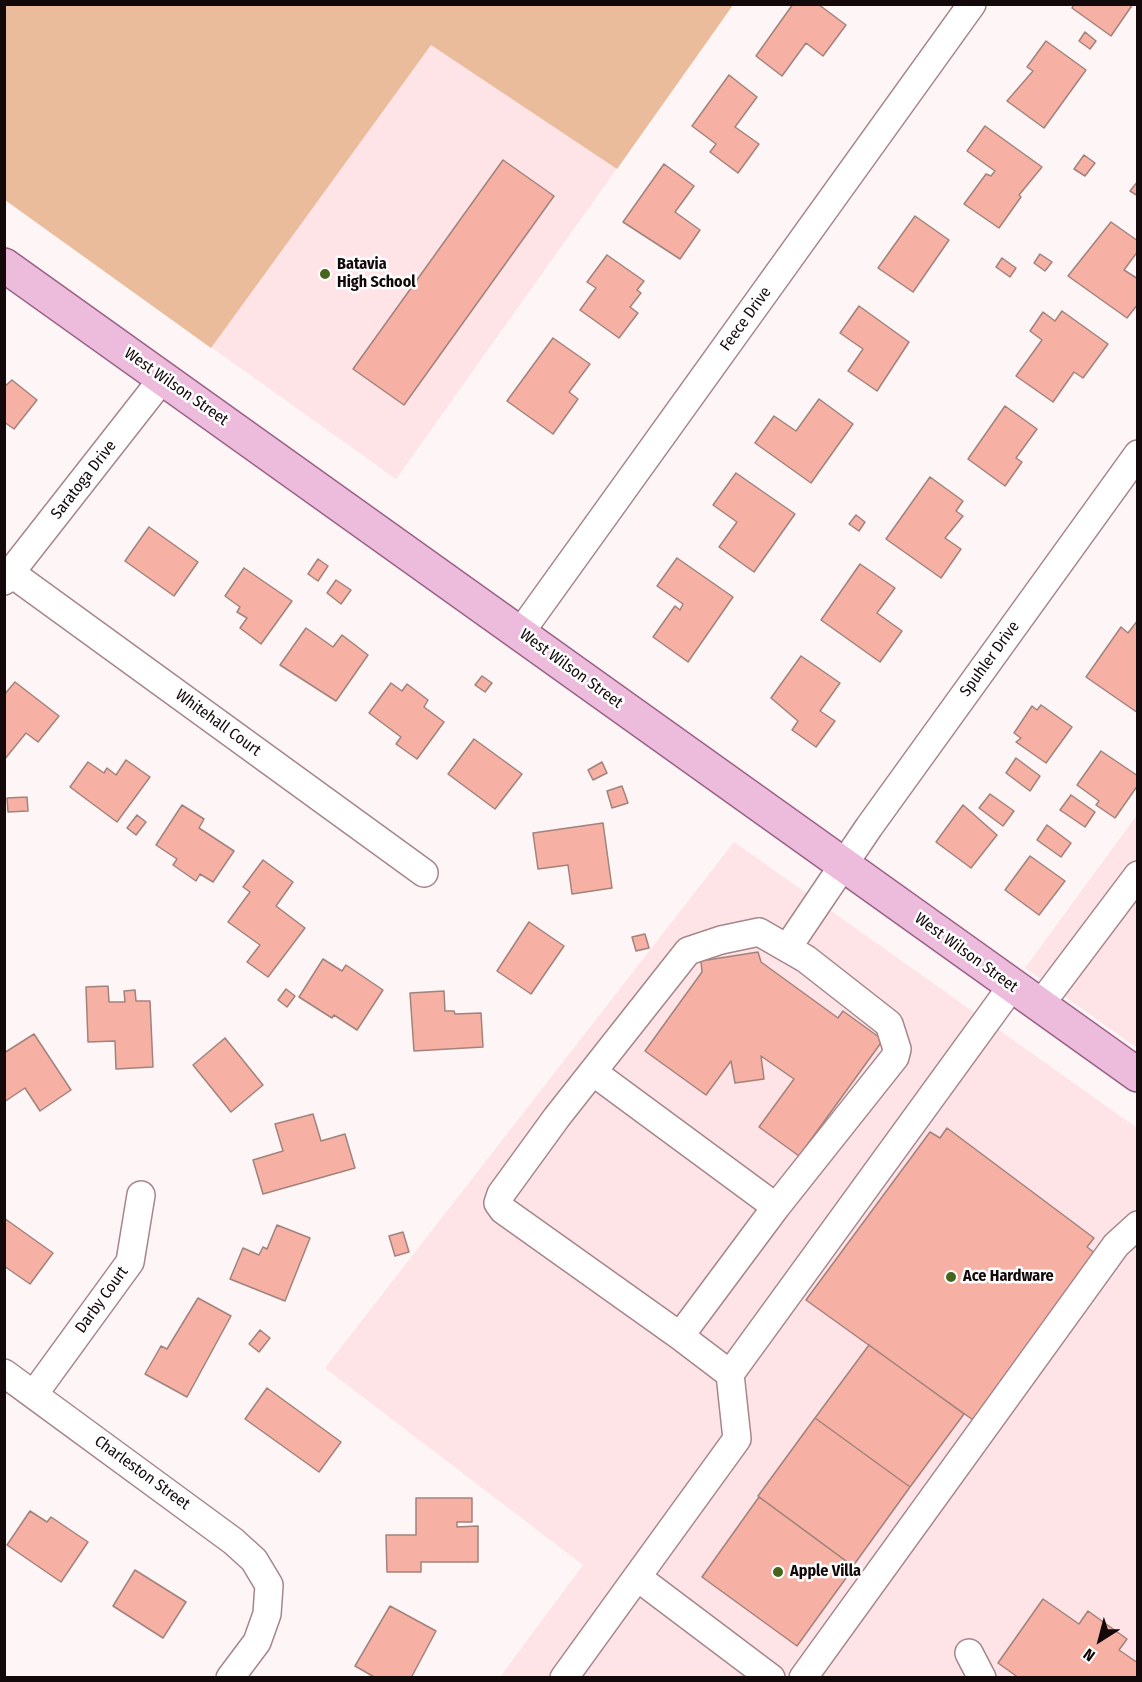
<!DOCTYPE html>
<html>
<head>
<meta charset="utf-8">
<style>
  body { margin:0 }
  #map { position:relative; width:1142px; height:1682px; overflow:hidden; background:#fdf5f6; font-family:"Fira Sans Condensed",sans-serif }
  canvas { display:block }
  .frame { position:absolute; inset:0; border:6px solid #13080a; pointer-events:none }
  .north { position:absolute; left:1070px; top:1610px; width:60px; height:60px; -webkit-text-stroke:4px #fff; paint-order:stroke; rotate:216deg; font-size:16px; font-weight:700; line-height:24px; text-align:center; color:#13080a }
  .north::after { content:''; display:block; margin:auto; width:21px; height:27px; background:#13080a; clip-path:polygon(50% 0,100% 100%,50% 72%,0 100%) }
</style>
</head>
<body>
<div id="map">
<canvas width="1142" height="1682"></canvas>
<div class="frame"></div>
<div class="north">N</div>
</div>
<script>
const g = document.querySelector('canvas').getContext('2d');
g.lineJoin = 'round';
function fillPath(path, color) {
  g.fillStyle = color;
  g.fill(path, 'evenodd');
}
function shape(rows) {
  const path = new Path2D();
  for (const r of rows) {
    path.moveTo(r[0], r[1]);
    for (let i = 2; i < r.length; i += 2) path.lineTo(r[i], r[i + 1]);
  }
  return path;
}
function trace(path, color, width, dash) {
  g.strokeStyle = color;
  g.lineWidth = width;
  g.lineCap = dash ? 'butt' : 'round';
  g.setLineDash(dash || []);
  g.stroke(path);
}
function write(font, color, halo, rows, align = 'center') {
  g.font = font + ' "Fira Sans Condensed",sans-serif';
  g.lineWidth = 5;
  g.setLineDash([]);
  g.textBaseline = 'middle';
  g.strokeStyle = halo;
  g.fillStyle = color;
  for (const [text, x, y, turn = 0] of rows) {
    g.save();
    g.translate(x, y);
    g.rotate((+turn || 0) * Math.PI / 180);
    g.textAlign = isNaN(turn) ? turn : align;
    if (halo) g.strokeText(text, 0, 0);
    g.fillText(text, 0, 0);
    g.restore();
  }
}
fillPath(shape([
  [5,5,733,5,396,479,5,200],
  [1137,815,1137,1048,1025,968],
  [734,842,1137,1128,1137,1677,500,1677,583,1565,325,1368]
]), '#fee3e7');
fillPath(shape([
  [5,4,733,4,733,5,617,169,431,45,211,348,5,200]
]), '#ebbc9c');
const building = shape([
  [793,4,818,4,846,25,823,56,806,43,782,76,756,56,793,4],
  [1074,4,1133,4,1111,36,1072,8,1074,4],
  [1085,32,1096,41,1090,49,1079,41,1085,32],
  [1046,41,1086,70,1044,128,1007,101,1033,71,1027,67,1046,41],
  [729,75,757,97,735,127,759,144,738,173,710,152,716,144,692,126,729,75],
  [985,126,1042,167,1019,195,1021,197,999,228,964,204,986,174,991,176,995,171,967,151,985,126],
  [1084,155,1095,163,1085,176,1074,169,1084,155],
  [503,160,554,196,404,405,353,369,503,160],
  [664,164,694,186,675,212,700,230,680,259,623,222,664,164],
  [1138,181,1138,196,1130,191,1138,181],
  [915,216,949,240,913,292,878,268,915,216],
  [1111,222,1138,241,1138,251,1124,270,1138,279,1138,304,1127,318,1068,276,1111,222],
  [1040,254,1052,262,1045,271,1034,263,1040,254],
  [607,255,644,281,637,290,641,293,630,307,638,313,619,338,580,310,596,288,587,282,607,255],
  [1002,258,1016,268,1010,277,996,267,1002,258],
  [859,306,909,342,877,391,848,371,863,349,840,333,859,306],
  [1062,311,1108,344,1083,378,1074,372,1053,402,1016,376,1042,340,1030,331,1043,312,1055,321,1062,311],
  [553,338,590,364,569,392,578,399,553,434,507,401,553,338],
  [12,380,37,400,14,429,4,422,4,387,12,380],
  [819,399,853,424,811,483,755,443,774,416,796,431,819,399],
  [1005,406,1037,429,1016,458,1022,462,1005,486,968,459,1005,406],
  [736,473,795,514,754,572,719,547,737,522,713,505,736,473],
  [930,477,963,501,956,511,963,516,945,538,961,549,941,578,886,539,930,477],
  [856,515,865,522,859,531,849,524,856,515],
  [149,527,198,562,174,596,125,561,149,527],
  [677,558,733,597,688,662,653,637,675,606,680,610,683,604,657,586,677,558],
  [318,559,328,566,318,581,308,574,318,559],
  [860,564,895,588,877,613,902,631,880,662,821,620,860,564],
  [244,568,292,601,261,644,240,628,247,618,237,612,240,607,225,596,244,568],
  [336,580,351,590,341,604,327,593,336,580],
  [1138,620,1138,713,1086,677,1121,627,1128,633,1138,620],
  [306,628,333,647,342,635,368,655,336,701,280,665,306,628],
  [801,656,840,683,820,711,835,721,816,747,792,730,798,721,771,698,801,656],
  [482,676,492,683,485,692,475,685,482,676],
  [15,682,59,716,38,742,26,733,4,760,4,695,15,682],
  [391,683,402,691,407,684,428,700,424,707,444,722,417,759,396,744,401,737,369,713,391,683],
  [1041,705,1072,727,1046,763,1016,742,1021,738,1014,733,1032,706,1037,710,1041,705],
  [474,739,522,774,495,809,448,774,474,739],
  [1101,751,1138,776,1138,785,1115,818,1096,805,1099,801,1077,785,1101,751],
  [1016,758,1040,776,1030,791,1006,773,1016,758],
  [126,760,150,777,117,822,70,787,88,762,104,773,107,768,116,775,126,760],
  [602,762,607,773,593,780,588,770,602,762],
  [622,786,628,803,612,808,607,791,622,786],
  [990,794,1014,811,1003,826,979,808,990,794],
  [1071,795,1095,812,1085,827,1060,810,1071,795],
  [27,797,28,811,8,812,7,798,27,797],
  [182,805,204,819,199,828,234,851,213,882,200,874,196,881,173,865,177,859,156,845,182,805],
  [963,805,997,835,971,868,936,842,963,805],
  [137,815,146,822,136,835,127,828,137,815],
  [603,823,612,888,572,894,568,865,538,869,533,833,603,823],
  [1047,825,1071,843,1061,857,1037,840,1047,825],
  [1030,856,1065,881,1039,915,1005,890,1030,856],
  [263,860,293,882,276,906,305,928,268,977,247,962,260,945,228,922,250,892,243,887,263,860],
  [529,922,564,946,531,994,497,971,529,922],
  [645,934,649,948,636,951,632,937,645,934],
  [758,952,761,962,838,1018,843,1011,883,1040,799,1156,759,1127,794,1079,761,1056,764,1079,735,1083,731,1061,706,1095,645,1051,702,972,701,961,758,952],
  [323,959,342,971,346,965,383,990,357,1030,334,1015,332,1018,299,997,323,959],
  [108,986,109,1002,125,1002,124,991,135,990,136,1001,150,1001,153,1067,116,1069,115,1041,88,1042,86,987,108,986],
  [286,989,295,996,287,1007,278,1000,286,989],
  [444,991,445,1011,454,1011,455,1014,481,1013,483,1047,414,1051,410,993,444,991],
  [34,1034,71,1090,40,1111,25,1088,4,1102,4,1053,34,1034],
  [225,1038,263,1085,231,1112,193,1065,225,1038],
  [313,1114,321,1141,345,1134,355,1168,263,1194,253,1160,283,1151,275,1124,313,1114],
  [947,1128,1094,1238,1087,1247,1096,1254,973,1420,806,1300,930,1132,940,1138,947,1128],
  [4,1218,53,1253,30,1284,4,1266,4,1218],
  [277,1225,310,1238,285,1301,230,1279,243,1248,259,1255,263,1247,267,1249,277,1225],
  [403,1232,409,1252,395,1256,389,1236,403,1232],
  [198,1298,231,1316,187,1397,145,1374,161,1346,167,1349,198,1298],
  [260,1330,270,1338,259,1352,249,1344,260,1330],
  [869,1345,964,1414,910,1487,815,1418,869,1345],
  [267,1388,341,1442,319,1472,245,1419,267,1388],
  [815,1418,910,1487,853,1566,758,1496,815,1418],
  [759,1497,854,1567,797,1646,702,1577,759,1497],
  [416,1498,472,1498,472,1522,457,1522,457,1527,478,1526,478,1562,421,1562,421,1572,387,1572,386,1535,416,1535,416,1498],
  [30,1511,47,1522,51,1517,88,1542,61,1582,7,1545,30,1511],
  [135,1570,186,1602,163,1638,113,1606,135,1570],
  [1043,1599,1079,1624,1088,1611,1127,1639,1119,1650,1138,1663,1138,1678,1019,1678,998,1663,1043,1599],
  [390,1606,436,1631,411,1678,376,1678,355,1666,390,1606]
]);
fillPath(building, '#f6b1a4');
trace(building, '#a2827c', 1.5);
const minor = shape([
  [11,573,424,873],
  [4,581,163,378],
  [520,633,972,4],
  [759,932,806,959,889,1024,897,1049,895,1057,776,1207,680,1336,503,1210,498,1203,501,1194,557,1117,688,951,721,940,759,932],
  [788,947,869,827,1138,454],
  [1040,1005,1138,875],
  [593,1072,776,1207],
  [680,1336,730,1374],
  [4,1373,233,1541,254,1560,269,1585,267,1614,257,1642,230,1678],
  [34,1394,130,1262,141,1195],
  [969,1653,982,1678],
  [564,1678,637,1577],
  [771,1678,637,1577,737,1439,730,1374,1012,986],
  [803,1678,1116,1245,1138,1225]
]);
const major = shape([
  [4,265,1138,1075]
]);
trace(minor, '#a6858b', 30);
trace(major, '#996083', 36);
trace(minor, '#fff', 27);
trace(major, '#edbcdc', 33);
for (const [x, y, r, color] of [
  [325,274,6,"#45661c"],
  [951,1277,6,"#45661c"],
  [778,1572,6,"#45661c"]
]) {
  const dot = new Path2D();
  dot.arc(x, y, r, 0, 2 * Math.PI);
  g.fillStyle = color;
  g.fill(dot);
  trace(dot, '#fff', 2);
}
write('bold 16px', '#13080a', '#fff', [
  ["Batavia",337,265],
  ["High School",337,283],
  ["Ace Hardware",963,1277],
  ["Apple Villa",790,1572]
], 'left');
write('16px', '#13080a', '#fff', [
  ["Feece Drive",746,319,-54],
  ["West Wilson Street",176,387,35],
  ["Saratoga Drive",84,480,-52],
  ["Spuhler Drive",990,659,-54],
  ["West Wilson Street",571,669,36],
  ["Whitehall Court",218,723,36],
  ["West Wilson Street",966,953,36],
  ["Darby Court",102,1300,-54],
  ["Charleston Street",142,1473,36]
]);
</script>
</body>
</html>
